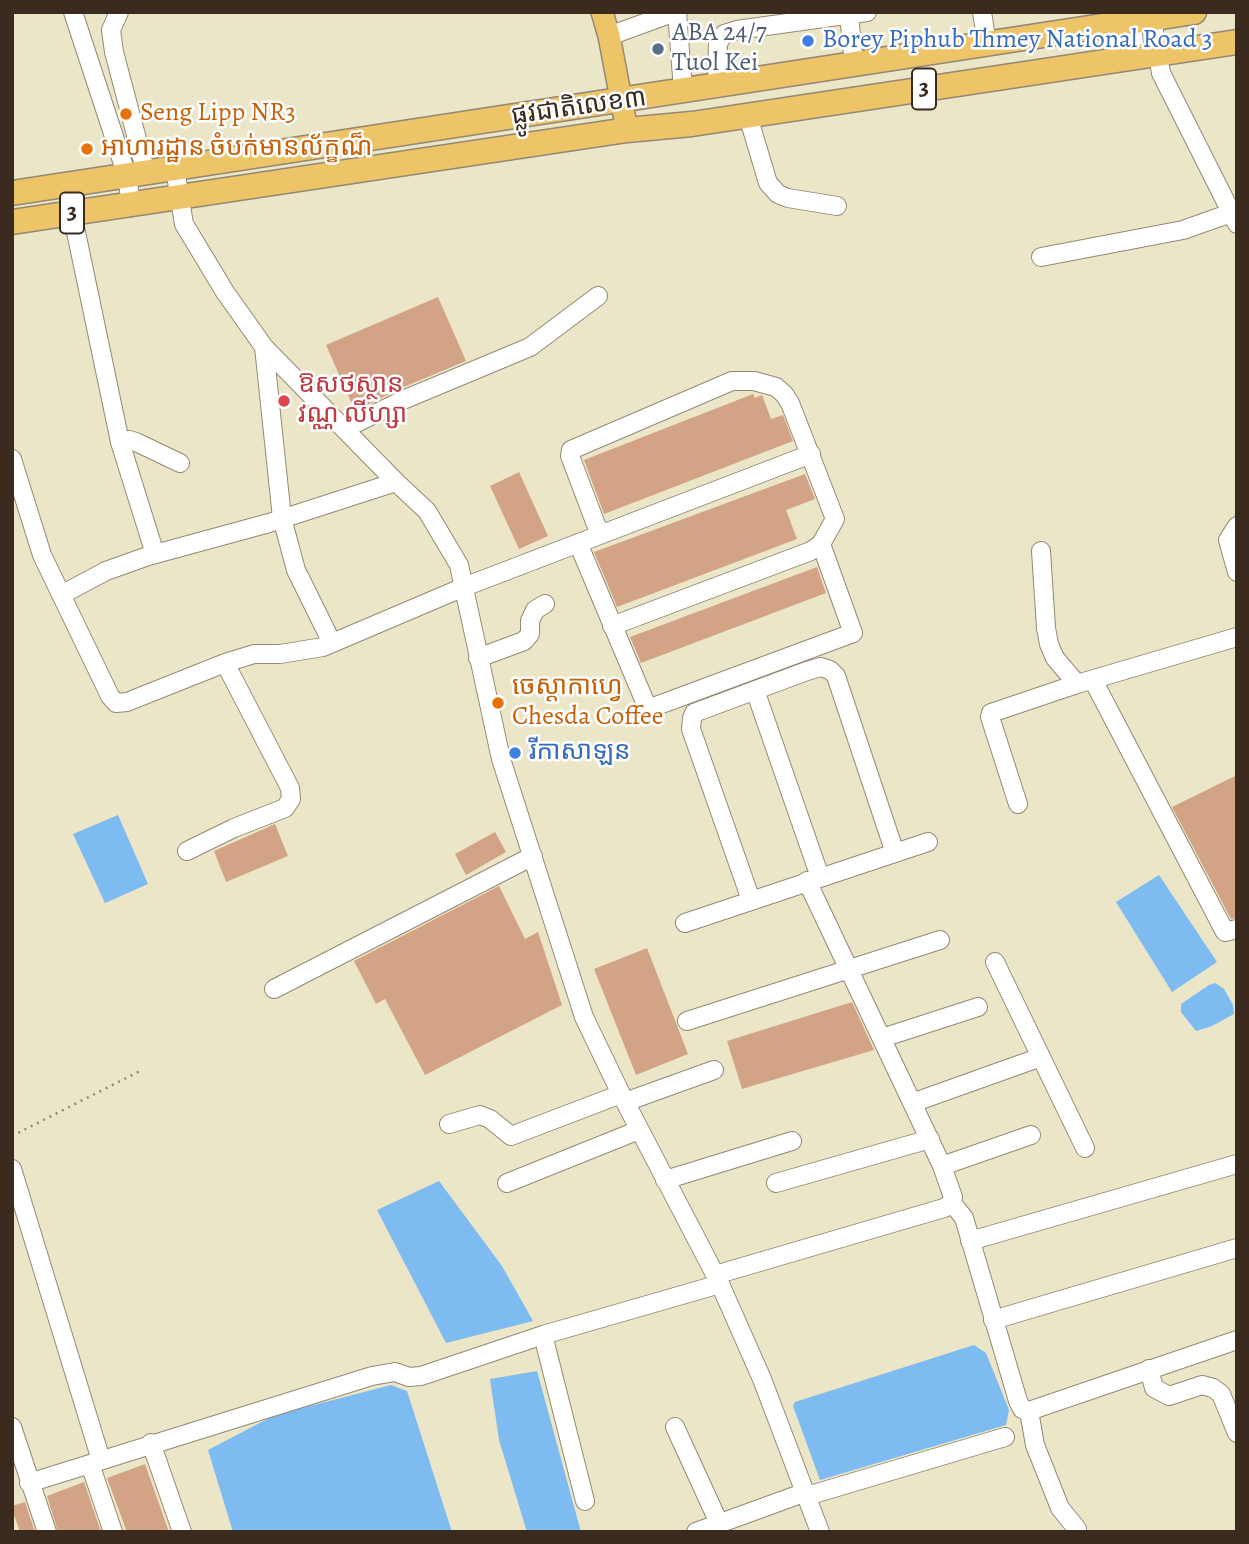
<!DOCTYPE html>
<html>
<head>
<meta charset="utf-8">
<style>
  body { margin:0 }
  #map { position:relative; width:1249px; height:1544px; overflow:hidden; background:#ece6c9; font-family:Alegreya,serif }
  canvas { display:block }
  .frame { position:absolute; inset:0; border:14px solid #3b2a1e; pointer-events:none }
</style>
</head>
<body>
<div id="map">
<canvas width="1249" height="1544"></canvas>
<div class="frame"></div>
</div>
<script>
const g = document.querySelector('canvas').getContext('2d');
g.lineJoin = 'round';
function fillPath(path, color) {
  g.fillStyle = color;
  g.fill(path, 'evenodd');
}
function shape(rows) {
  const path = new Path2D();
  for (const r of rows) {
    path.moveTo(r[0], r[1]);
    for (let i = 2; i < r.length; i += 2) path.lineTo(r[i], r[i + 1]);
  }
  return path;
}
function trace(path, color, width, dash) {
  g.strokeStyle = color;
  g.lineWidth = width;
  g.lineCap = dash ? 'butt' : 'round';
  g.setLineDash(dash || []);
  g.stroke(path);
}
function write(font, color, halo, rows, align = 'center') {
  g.font = font + ' Alegreya,"Noto Sans Khmer",serif';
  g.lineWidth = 5;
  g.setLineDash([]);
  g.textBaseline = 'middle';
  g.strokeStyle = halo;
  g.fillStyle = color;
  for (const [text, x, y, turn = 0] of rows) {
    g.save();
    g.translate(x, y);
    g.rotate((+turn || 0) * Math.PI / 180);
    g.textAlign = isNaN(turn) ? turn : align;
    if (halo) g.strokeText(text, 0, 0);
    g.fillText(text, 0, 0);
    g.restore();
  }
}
fillPath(shape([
  [118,815,148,884,105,903,73,834],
  [1159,875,1217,962,1172,992,1116,902],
  [1215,983,1224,989,1233,1005,1234,1014,1212,1026,1196,1031,1181,1012,1181,1004,1209,985],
  [439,1181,502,1266,533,1321,446,1343,377,1210],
  [974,1345,986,1353,1009,1410,1006,1425,820,1480,793,1406,795,1402],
  [537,1371,581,1532,527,1532,499,1440,490,1379],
  [391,1385,407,1391,452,1532,233,1532,208,1450,275,1415]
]), '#7dbbf0');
fillPath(shape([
  [438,297,466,361,399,389,355,411,326,345],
  [753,394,755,398,762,395,771,419,783,415,793,441,604,514,584,460],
  [519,472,548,536,519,549,490,486],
  [805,474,815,499,786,510,797,539,617,607,594,552],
  [817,567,826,593,641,663,630,637],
  [1237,775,1237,918,1231,919,1172,807],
  [275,824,288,856,226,882,214,851],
  [495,832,506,852,466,875,455,854],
  [499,886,525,939,538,932,562,1005,425,1075,385,999,376,1004,354,961],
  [647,948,688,1054,636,1075,594,969],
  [852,1002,874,1050,742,1089,727,1041],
  [145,1464,169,1532,127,1532,107,1478],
  [84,1482,101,1532,58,1532,47,1496],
  [25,1502,35,1532,20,1532,12,1509,12,1506]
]), '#d2a485');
const minor = shape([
  [73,12,127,176,131,204],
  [119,12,111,30,114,52,146,173],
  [677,12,683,90],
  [982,12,987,44],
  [1130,12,1136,57],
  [849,15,854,64],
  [1152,19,1161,73,1237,224],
  [609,36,675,12],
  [717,84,718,43,724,34,737,30,867,12],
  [748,116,768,183,778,194,788,198,837,206],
  [175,169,184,224,225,292,264,347,396,482,427,511,459,565,501,759,584,1017,621,1094,720,1284,762,1379,820,1532],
  [72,213,120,442,155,554],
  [1041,257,1183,230,1231,213],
  [264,347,282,518,296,570,332,643],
  [344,429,403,400,530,347,598,296],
  [120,442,129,440,136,442,180,463],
  [12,459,42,555,110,696,116,703,127,702,225,663,254,654,280,654,323,647,464,587,811,454],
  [1237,526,1228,540,1237,572],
  [600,535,570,456,571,450,732,381,754,381,776,387,784,394,790,403,835,519,821,544,811,551,612,626],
  [578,543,648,709,853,633,821,544],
  [1041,551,1046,628,1049,644,1055,658,1077,684],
  [61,595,106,571,148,556,269,523,396,482],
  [478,658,524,641,530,634,530,621,535,610,545,604],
  [1093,680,1225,932,1237,929],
  [755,690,820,877],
  [1018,804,990,717,991,713,1077,684,1237,637],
  [187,851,234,828,285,808,291,799,290,788,225,663],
  [807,881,942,1166,953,1197,952,1203,964,1218,1018,1401,1022,1409,1029,1411,1035,1445,1060,1508,1077,1529],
  [751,900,691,729,692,718,694,713,807,671,821,667,830,670,836,676,895,853],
  [685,923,928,842],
  [995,962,1085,1148],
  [274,989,533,856],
  [687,1021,940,940],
  [882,1038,978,1007],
  [625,1102,714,1070],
  [912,1103,1041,1057],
  [449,1124,480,1115,490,1119,511,1136,621,1094],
  [942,1166,1031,1135],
  [12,1169,101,1460],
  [665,1180,792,1141],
  [507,1183,639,1130],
  [776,1183,930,1139],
  [970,1241,1237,1164],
  [715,1275,944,1208,952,1203],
  [993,1320,1237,1248],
  [543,1335,585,1501],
  [1149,1369,1154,1388,1169,1396,1202,1385,1213,1388,1221,1394,1237,1433],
  [1029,1411,1237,1340],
  [12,1427,47,1532],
  [675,1427,719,1523],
  [151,1443,182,1532],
  [90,1464,113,1532],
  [29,1483,372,1376,395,1372,409,1377,421,1376,543,1335,720,1284],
  [807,1496,1005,1437],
  [696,1532,806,1492]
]);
const major = shape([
  [602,12,609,36,627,130]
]);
const highway = shape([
  [12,193,1194,12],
  [12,222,627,130,692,124,1237,42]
]);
trace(minor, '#948874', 20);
trace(major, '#948874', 24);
trace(highway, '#948874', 27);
trace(shape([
  [12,1136,142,1070]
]), '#948874', 2.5, [2, 5]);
trace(minor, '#fff', 18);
trace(major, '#eec469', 21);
trace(highway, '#eec469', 24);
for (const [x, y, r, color] of [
  [808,41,7,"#3f7fe0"],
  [658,49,7,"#5c6f8a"],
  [126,114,7,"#e8710a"],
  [87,149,7,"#e8710a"],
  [284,401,7,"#e0444e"],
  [498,703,7,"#e8710a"],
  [515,753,7,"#3f7fe0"]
]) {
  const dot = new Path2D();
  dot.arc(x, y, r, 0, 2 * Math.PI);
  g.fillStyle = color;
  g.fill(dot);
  trace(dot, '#fff', 2.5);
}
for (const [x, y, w] of [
  [924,89,24],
  [72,213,24]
]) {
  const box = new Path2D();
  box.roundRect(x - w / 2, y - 20.5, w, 41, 5);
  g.fillStyle = '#fff';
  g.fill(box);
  trace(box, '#3b2a1e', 2);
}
write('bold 24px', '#3b2a1e', null, [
  ["3",924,89],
  ["3",72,213]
]);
write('26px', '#4e5e75', '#fff', [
  ["ABA 24/7",672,34],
  ["Tuol Kei",672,64]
], 'left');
write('26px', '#366cbe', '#fff', [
  ["Borey Piphub Thmey National Road 3",822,41],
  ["រីកាសាឡន",529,753]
], 'left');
write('26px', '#3b2a1e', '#fff', [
  ["ផ្លូវជាតិលេខ៣",579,108,-8]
]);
write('26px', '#c56008', '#fff', [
  ["Seng Lipp NR3",140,114],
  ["អាហារដ្ឋាន ចំបក់មានល័ក្ខណ៏",101,149],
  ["ចេស្ដាកាហ្វេ",512,688],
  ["Chesda Coffee",512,718]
], 'left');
write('26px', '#be3a42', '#fff', [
  ["ឱសថស្ថាន",298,386],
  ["វណ្ណ លីហ្សា",298,416]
], 'left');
</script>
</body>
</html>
